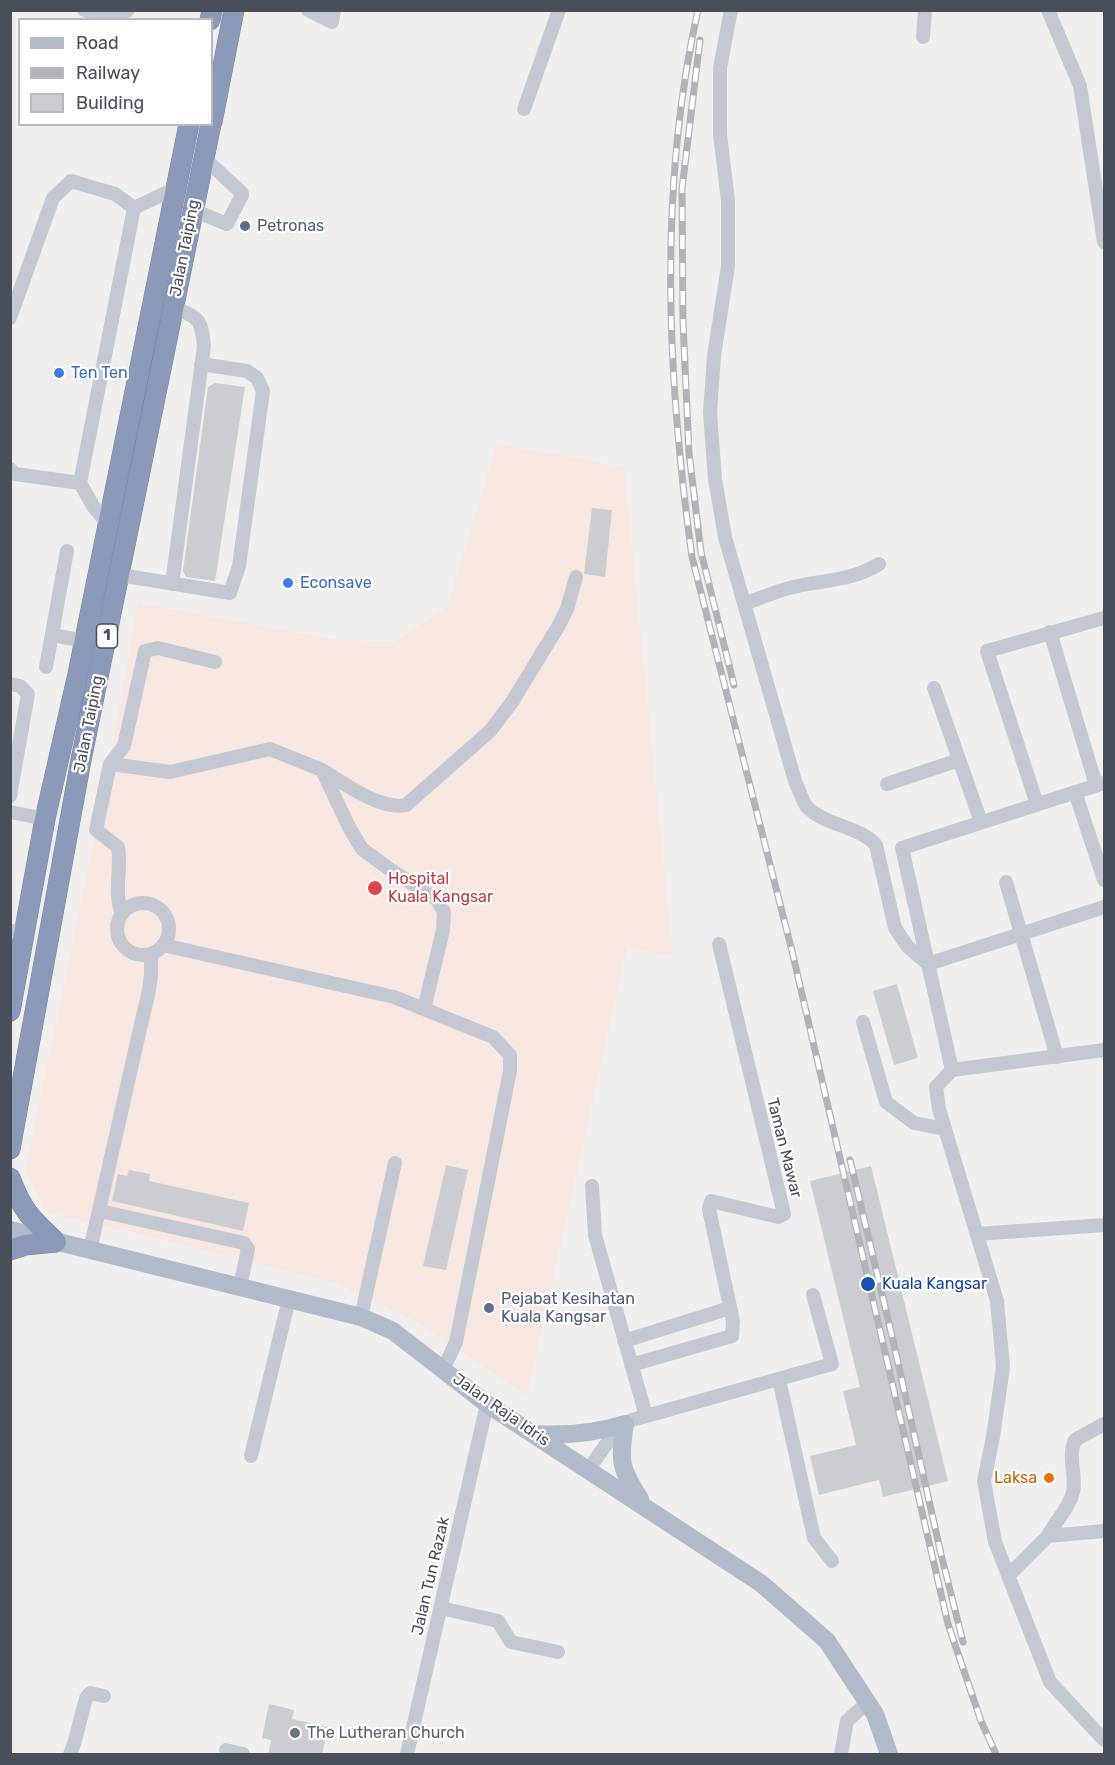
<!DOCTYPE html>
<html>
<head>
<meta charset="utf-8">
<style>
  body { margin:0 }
  #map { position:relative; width:1115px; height:1765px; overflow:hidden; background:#f0efee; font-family:Rubik,sans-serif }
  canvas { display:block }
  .frame { position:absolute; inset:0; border:12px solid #484f5a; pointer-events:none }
  .legend { position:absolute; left:18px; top:18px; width:195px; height:108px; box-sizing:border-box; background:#fff; border:2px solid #b6b9bd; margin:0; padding:8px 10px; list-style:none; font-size:18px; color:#484f5a }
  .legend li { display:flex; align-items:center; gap:12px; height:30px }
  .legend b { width:30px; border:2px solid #b6b9bd }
</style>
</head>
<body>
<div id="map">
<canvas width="1115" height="1765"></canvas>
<div class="frame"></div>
<ul class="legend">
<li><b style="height:8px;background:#b0baca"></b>Road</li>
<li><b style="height:8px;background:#b1b3b8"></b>Railway</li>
<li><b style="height:16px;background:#cccdd2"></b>Building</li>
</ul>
</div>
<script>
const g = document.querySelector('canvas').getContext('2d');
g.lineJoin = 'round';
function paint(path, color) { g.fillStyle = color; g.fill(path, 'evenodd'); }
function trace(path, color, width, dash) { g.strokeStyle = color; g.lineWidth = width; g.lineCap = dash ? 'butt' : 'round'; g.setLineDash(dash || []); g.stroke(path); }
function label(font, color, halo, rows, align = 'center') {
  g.font = font + ' Rubik,sans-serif'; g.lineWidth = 4.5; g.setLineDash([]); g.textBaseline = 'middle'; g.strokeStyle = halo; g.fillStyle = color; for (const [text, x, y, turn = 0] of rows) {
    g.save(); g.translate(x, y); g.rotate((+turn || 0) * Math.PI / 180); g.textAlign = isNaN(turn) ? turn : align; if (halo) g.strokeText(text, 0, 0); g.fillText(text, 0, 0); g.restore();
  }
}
const medical = new Path2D(`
  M497,444l127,23 49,489 -46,-9 -100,448 -112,-74 -79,-38 -289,-71 -22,-40 75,-360 38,-209 191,36 65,3 53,-35z`);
const building = new Path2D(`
  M215,383l30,4 -30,194 -29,-4 -3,-6 25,-184z
  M592,508l20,2 -7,67 -21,-3z
  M897,984l21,74 -24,7 -21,-74z
  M446,1165l22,5 -22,100 -23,-4z
  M871,1166l77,315 -65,16 -4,-17 -60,15 -9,-39 46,-11 -13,-54 17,-4 -50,-206z
  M129,1170l21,4 -1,7 100,22 -6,28 -131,-30 6,-27 9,2z
  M269,1704l25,6 -2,9 36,8 -6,28h-54l3,-15 -9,-2z`);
const minor = new Path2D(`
  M84,10c14,3 32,10 44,0
  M308,10l24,12 2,-12
  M731,10l-11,58v66l8,67v65l-14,90 -4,57 5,66 10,58 70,244c4,8 7,20 12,26 19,19 52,19 69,38l19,83 13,19 20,17 176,-57
  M1048,10l32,76 24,156
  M923,37l2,-27
  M524,109l35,-99
  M193,210l34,14 15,-29v-2l-38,-35
  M10,318l43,-120 18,-17 44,13 19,14
  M10,469l5,5 65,9
  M108,524l-15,-18 -13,-23 54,-275 42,-20
  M120,575l110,18 9,-27 24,-175 -6,-13 -10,-7 -46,-7
  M172,584l32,-238c-3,-29 -5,-27 -30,-39
  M744,604c16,-6 33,-13 49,-17 30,-7 59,-6 86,-23
  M1050,632l46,153
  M52,635l33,6
  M46,667l21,-116
  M10,684l10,2 8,8 -18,102
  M934,688l47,134
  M110,764l60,8 100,-23 52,21 27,57 13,22 26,19 49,32 7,12 -1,18 -19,79
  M322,770c22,13 59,41 84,35l84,-74 22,-29 47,-77 8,-16 9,-32
  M887,784l72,-24
  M1075,792l29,88
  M1037,804l-50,-153 117,-33
  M10,812l35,7
  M1006,882l51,175
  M117 929a26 26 0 1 1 52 0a26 26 0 1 1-52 0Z
  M122,914c-9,-22 0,-45 -4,-67l-22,-17 14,-66 14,-18 21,-95 13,-3 57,14
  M10,931l13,1
  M163,945l231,52 99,40 17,18v16l-54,271 -13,28
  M863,1022l23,80 28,21 31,6
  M1104,1050l-152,20 -16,17 3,22 58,192 6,66 -10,70 -9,44 11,61 55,140 54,58
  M952,1070l-50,-222 202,-65
  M592,1186l3,49 51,181
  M100,1211l144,32 4,6 -8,38
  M977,1234l127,-9
  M90,1250l52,-230c5,-21 12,-44 8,-66
  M361,1317l34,-154
  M624,1341l106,-33
  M631,1365l101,-29 1,-15 -24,-112 2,-8 67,16 6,-3 -65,-270
  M779,1379l35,159 18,23
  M251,1456l38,-157
  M589,1469l27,-39 16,-10 200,-56 -19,-69
  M1048,1536c7,-15 21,-27 25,-44 4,-17 -6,-35 2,-52l29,-16
  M1008,1576l40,-40 56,-5
  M441,1608l57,13 13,21 47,10
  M226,1750l17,4
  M70,1754l4,-10 12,-46 4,-5 14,3
  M407,1754l80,-350
  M841,1754l6,-33 21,-19`);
const major = new Path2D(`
  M10,1230l351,87 32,14 94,73 275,180 65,57 48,73 14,40
  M536,1434c31,2 59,-1 89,-10 -6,37 -5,44 15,75`);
const highway = new Path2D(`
  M210,20l2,-10
  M212,122l22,-112
  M10,1011l35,-192 33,-145 111,-550
  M10,1149l71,-389 130,-636
  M10,1178c12,32 21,41 46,64
  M10,1250l15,-5 31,-3`);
const rail = new Path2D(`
  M698,10c-40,179 -31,366 -6,547l100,394 156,673 33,97 15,33
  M700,40l-18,149 1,133 6,131 12,99 33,133
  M850,1160l42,176 49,218 22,88`);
const markers = [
  [245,226,6,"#5c6f8a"],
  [59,373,6,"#3f7fe0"],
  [288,583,6,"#3f7fe0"],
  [375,888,8,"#e0444e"],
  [868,1284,8,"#1a4fb4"],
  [489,1308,6,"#5c6f8a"],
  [1049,1478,6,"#e8710a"],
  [295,1733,6,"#6b7280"]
];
const shields = [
  [107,636,21]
];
const shieldNames = [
  ["1",107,636]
];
const serviceNames = [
  ["Petronas",257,226],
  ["Pejabat Kesihatan",501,1299],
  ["Kuala Kangsar",501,1317]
];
const streetNames = [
  ["Jalan Taiping",185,248,-79],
  ["Jalan Taiping",89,724,-79],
  ["Taman Mawar",784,1148,76],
  ["Jalan Raja Idris",501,1410,35],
  ["Jalan Tun Razak",431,1576,-77]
];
const shopNames = [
  ["Ten Ten",71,373],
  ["Econsave",300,583]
];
const healthNames = [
  ["Hospital",388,879],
  ["Kuala Kangsar",388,897]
];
const transitNames = [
  ["Kuala Kangsar",882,1284]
];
const foodNames = [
  ["Laksa",1037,1478]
];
const worshipNames = [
  ["The Lutheran Church",307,1733]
];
paint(medical, '#f8e6e1');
paint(building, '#cccdd2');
trace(highway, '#7685a4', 21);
trace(minor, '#c3c8d2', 14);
trace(major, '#b0baca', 18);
trace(highway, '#8b9ab8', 20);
trace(rail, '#b1b3b8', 7);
trace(rail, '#fff', 4.5, [14]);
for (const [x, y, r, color] of markers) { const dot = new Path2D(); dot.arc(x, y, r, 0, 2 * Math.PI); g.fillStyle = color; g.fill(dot); trace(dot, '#fff', 2); }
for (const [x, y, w] of shields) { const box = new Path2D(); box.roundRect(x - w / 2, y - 12, w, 24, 4.5); g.fillStyle = '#fff'; g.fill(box); trace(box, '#484f5a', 1.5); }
label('bold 15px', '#484f5a', null, shieldNames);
label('16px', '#4e5e75', '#fff', serviceNames, 'left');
label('16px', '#484f5a', '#fff', streetNames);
label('16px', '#366cbe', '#fff', shopNames, 'left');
label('16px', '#be3a42', '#fff', healthNames, 'left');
label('16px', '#164399', '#fff', transitNames, 'left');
label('16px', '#c56008', '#fff', foodNames, 'right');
label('16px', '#5b616d', '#fff', worshipNames, 'left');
</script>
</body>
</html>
